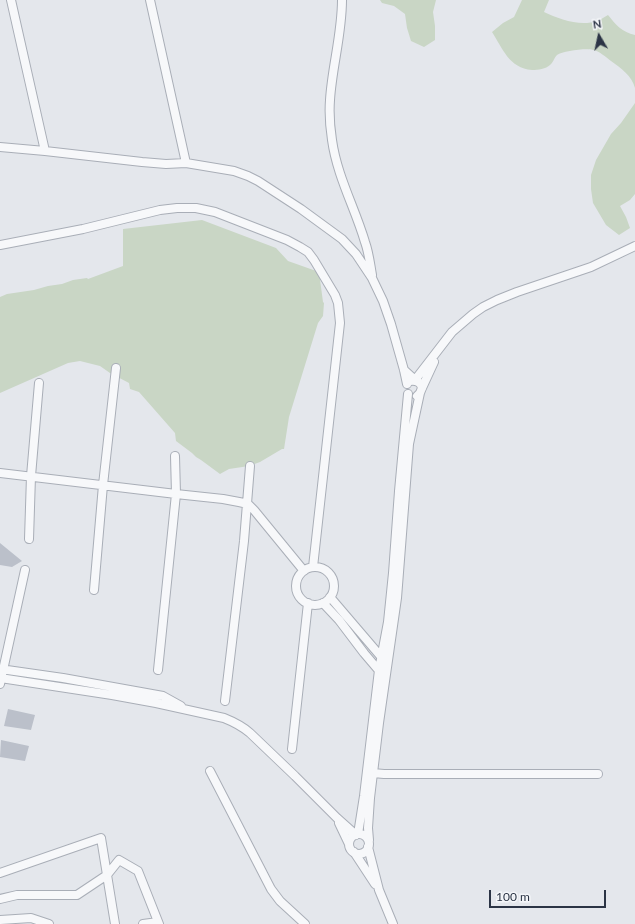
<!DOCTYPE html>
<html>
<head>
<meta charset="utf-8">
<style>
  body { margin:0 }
  #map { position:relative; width:635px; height:924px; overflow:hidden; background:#e4e7ec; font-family:Lato,sans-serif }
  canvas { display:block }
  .north { position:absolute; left:579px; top:16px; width:40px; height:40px; -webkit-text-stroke:3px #f4f6f9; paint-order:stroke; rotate:351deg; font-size:11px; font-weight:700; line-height:16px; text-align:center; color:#2b3445 }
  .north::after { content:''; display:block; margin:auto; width:14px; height:18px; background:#2b3445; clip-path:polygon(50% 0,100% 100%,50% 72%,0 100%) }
  .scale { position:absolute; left:489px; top:890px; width:117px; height:18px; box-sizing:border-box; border:2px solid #2b3445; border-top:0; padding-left:5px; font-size:12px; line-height:14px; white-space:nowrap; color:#2b3445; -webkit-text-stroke:3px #f4f6f9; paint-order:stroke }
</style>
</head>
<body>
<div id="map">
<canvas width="635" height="924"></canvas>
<div class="north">N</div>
<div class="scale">100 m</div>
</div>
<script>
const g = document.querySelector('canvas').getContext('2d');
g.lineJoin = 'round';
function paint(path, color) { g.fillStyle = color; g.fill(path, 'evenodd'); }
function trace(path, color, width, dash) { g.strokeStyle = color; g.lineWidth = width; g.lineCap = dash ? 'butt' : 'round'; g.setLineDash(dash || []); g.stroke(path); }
const green = new Path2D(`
  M380,0h56l-3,12 2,14v14l-11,7 -13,-6 -4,-13 -2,-14 -11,-8 -12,-3z
  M522,0h27l-5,12c15,7 36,15 53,9 3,-1 7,-4 11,-6 8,10 14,17 27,20v53c-3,-12 -14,-20 -24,-27 -5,-4 -12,-10 -18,-11 -7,-2 -30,1 -36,5 -3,3 -4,8 -7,10 -4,4 -12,5 -18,5 -23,-2 -29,-21 -40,-38l11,-9 11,-6z
  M635,103v91l-5,6 -10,6 6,11 4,11 -11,7 -13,-10 -13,-22 -2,-14v-14l5,-15 15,-26 10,-11z
  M202,220l74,28 12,13 31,11 4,30 1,1 -1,13 -5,7 -29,94 -5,32h-2l-22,13 -11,4 -20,3 -9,5 -19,-14 -5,-3 -4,-4 -16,-12 -1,-8 -36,-41 -9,-3 -1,-6 -19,-10 -10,-7 -20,-5 -12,2 -68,30v-96l7,-3 27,-4 14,-4 14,-2 11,-4 14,-2 1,1 35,-13v-37z`);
const building = new Path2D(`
  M0,543l22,18 -10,6 -12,-2z
  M8,709l27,6 -4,15 -27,-4z
  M1,740l28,6 -4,15 -25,-4z`);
const minor = new Path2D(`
  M11,0l34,151
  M150,0l36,163
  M342,0c0,34 -10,67 -12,100 -1,13 0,27 2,40 5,36 23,68 33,102 4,11 5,22 7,33
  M0,147l45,4 97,11 24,2 20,-1 48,8 14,5 10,5 43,28 41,30 14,15 16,24 11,23 8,23 13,46 3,14
  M0,245l83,-16 77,-19 17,-2h19l19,4 72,28 13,7 8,5 6,8 21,35 3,8 2,20 -27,244
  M404,370l11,10 37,-48 21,-18 10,-7 14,-7 20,-8 74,-25 44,-21
  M410,381c6,-1 11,1 12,7
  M417,396l3,-3 2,-5 12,-26
  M0,473l176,21 47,5 16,3 9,2 6,6 50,61
  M29,539l2,-63 8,-93
  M296 586a19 19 0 1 1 38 0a19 19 0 1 1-38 0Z
  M94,590l9,-105 13,-117
  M330,597l53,62
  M323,603l16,17 25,33 17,20
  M0,669l63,9 100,18 18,10
  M158,670l18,-176 -1,-38
  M0,678l112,17 44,8 68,15c10,4 18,8 26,15l45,43 42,42 19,17
  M0,684l25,-114
  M225,701l19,-160 6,-75
  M292,749l16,-146
  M210,771l61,118 9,12 25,23
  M373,773l11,1h214
  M339,823l10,21
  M358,834l6,-38 15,-126 9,-48 5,-49 6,-82 9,-97
  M349 844a10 10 0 1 1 20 0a10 10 0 1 1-20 0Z
  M369,840l-1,-12 2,-30 9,-75 18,-125 12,-154 11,-51
  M368,847l11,43 14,34
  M354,852l21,32
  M0,873l101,-35 14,86
  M0,899l17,-4h60l30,-20 12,-15 19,11 21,53
  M0,920l31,-2 18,6
  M143,924l15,-2`);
paint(green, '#c9d6c5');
paint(building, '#bbc0ca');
trace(minor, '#a9aeb7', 10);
trace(minor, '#f7f8fa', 8);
</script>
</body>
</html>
